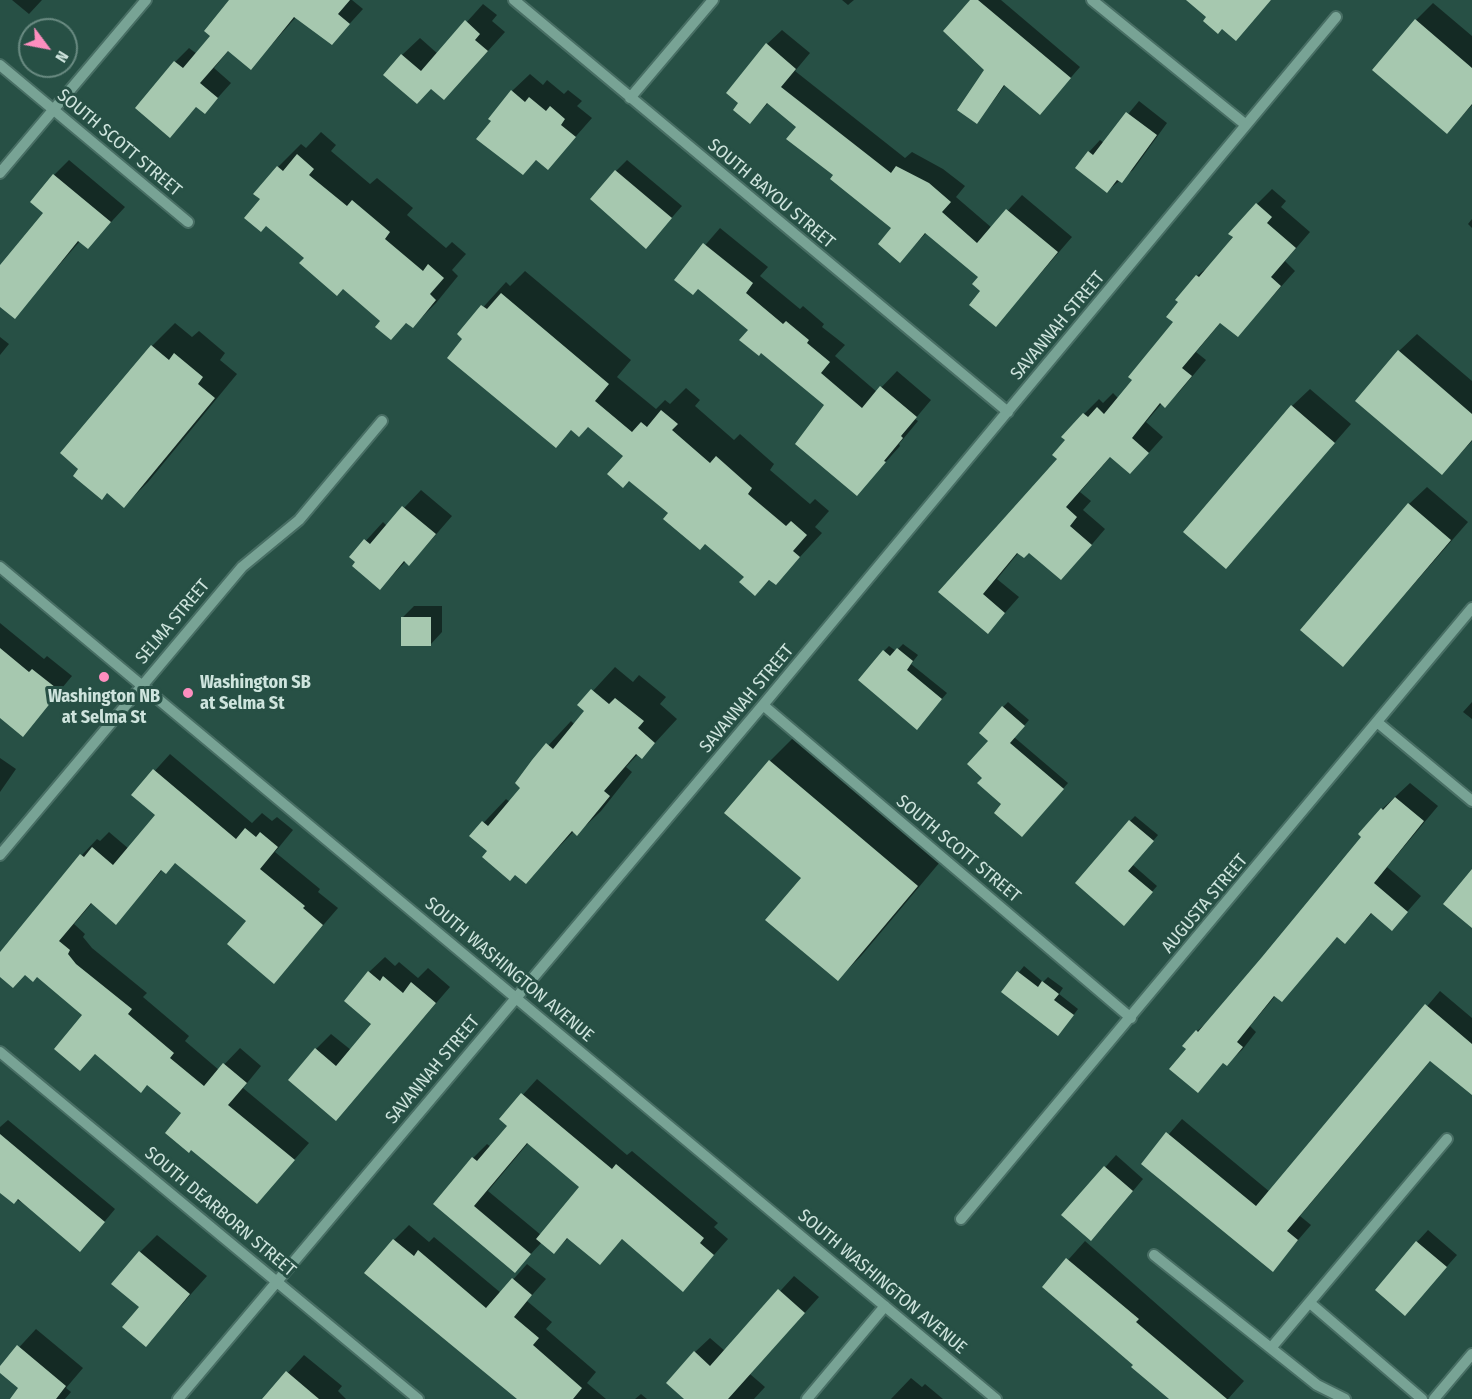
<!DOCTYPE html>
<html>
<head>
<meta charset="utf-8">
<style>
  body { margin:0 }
  #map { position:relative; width:1472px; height:1399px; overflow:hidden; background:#275045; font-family:"Fira Sans Condensed",sans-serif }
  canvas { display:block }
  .north { position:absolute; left:18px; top:18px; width:60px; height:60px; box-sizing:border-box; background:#275045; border:2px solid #6a8b82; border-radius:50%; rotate:122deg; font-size:16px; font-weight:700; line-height:24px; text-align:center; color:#cee4dd }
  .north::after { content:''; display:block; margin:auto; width:21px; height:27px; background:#fd8ebe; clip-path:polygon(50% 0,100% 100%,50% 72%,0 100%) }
</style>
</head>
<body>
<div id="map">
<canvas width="1472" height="1399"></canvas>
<div class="north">N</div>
</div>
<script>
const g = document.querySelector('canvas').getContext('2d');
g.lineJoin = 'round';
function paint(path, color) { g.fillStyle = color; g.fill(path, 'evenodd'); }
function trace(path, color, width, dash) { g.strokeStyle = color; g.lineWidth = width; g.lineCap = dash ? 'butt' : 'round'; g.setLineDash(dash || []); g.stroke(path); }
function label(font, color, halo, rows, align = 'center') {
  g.font = font + ' "Fira Sans Condensed",sans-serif'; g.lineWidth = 6; g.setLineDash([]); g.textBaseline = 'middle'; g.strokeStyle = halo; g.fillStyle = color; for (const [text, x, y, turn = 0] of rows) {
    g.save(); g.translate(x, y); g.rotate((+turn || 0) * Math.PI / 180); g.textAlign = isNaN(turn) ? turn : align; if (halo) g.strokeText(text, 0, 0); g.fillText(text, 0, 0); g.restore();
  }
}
const shadow = new Path2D(`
  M12,0h30l-13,14z
  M231,0h121l11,9 -31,34 -36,-26 -45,51 -22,-18 -15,18 17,15 -26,29 -8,-6 -27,30 5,-74 14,-14 8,6 15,-18z
  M842,0h12l-6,5z
  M972,0h29l79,67 -40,46 -34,-29 -29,38 9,-52z
  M1188,0h83l-35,39z
  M1433,3l39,33v69l-25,27 -31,-112z
  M483,4l14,11 -5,6 13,11 -44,49 -30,6 -29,-32 18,-17 18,16z
  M782,30l28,23 -15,18 110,87 7,-6 31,17 22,17 -9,11 36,31 30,-33 50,42 -76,88 -16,-48 -53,-45 -27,29 -6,-33 -59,-53 -37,-48 -30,-24 -18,19 17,-78z
  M530,74l13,11 4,-5 17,14 4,-4 14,11 -5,5 15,12 -44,50 -11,-9 -14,14 -11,-82z
  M1139,101l28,22 -34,47 -26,21 -18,-39 11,-12 4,3z
  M321,132l15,13 -5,6 39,33 7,-6 36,30 -6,7 39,33 6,-6 14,12 -14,16 6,6 -22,27 -23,23 -6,-4 -16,16 -9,-17 -76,-64 -44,-58 16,-32 23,-23 5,4z
  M69,160l56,47 -37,40 -8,-6 -66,76 -14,-12v-37l46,-56 8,-37z
  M627,160l55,46 -36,41 -30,-76z
  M1272,189l14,12 -5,6 29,25 -25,29 10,10 -57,64 -17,-13 -25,30 10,8 -26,31 -15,15 -3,-3 -16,19 17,15 -18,20 -15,15 -19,-16 -31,36 11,9 -8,9 22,19 -29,34 -15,15 -32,-27 -10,1 -22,27 22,18 -31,35 -48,-40 119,-133 8,-19 17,-26 15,-15 4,4 10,-10 6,6 56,-77 22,-46 17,-14 43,-58z
  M1472,219v9l-4,-4z
  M720,228l48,39 -8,9 40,33 3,-3 21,18 -2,3 23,18 -10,11 42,36 20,-21 34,29 -16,19 3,2 -19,23 1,2 -43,48 -31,-89 -76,-76 -52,-41 -22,-9z
  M525,271l106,89 -14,17 39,32 9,-9 5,4 16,-16 14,12 -5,6 39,34 6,-6 34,30 -4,6 40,34 5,-5 14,12 -14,16 7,6 -46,50 -5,-4 -16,15 -9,-17 -76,-64 -45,-57 -36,-31 -17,4 -16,17 -97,-112 47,-52 4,4z
  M175,323l17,14 7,-6 26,22 -5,7 17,14 -89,108 -24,24 28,-160z
  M1417,334l55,47v60l-30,32 -43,-122z
  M0,337l9,7 -9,11z
  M1310,389l41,35 -125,143 66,-161z
  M1427,487l41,35 -125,143 66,-161z
  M421,490l31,26 -26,30 -17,18 -3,-3 -26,27 -29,-31 32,-35 4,4z
  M414,606h28v26l-11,12 -29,-26z
  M0,623l44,36 3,-3 25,20 -49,59 -23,-19z
  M903,644l15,11 -7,9 36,29 -25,29 -38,-71 5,-5 7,5z
  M615,667l18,15 6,-7 27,22 -6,7 17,15 -35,38 -4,-3 -12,13 6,5 -31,39 -24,23 -3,-3 -48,51 -55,-46 35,-37 4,3 12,-14 12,-27 37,-40 4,4 11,-14 -6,-6z
  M1008,702l21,18 -15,17 54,46 -41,47 -23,-26 -14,-64 13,-33z
  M1472,702v17l-9,-7z
  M793,738l147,124 -79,94 -23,23 -68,-218z
  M170,754l82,69 10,-10 10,8 5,-4 16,13 -18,22 45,37 -2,3 20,16 -64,74 -26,-61 -72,-59 -14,8 -46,53 -24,-20 -18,21 11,10 -2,3 9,11 55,45 -4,4 46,39 -4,5 34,29 21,-22 21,18 -18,22 66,55 -52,59 -74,-89 -35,-29 -52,-31 -16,16 4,-54 -47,-40h-37v-21l82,-99 15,-16 3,2 9,-9 20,17 28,-34 -24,-20z
  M0,758l16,11 -16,23z
  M1410,783l28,23 -51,61 34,29 -29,33 -20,-16 -27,29 -7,-6 -57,64 -5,-5 -26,31 6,6 -14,18 -15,14 -3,-2 -26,29 -10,-42 9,-18 16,-13 150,-181 19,-28z
  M1135,816l23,19 -25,30 24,21 -33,38 6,-103z
  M385,957l10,9 4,-4 19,16 10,-10 22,19 -114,132 -20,-70 15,-15 20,16 22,-26 -4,-52z
  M1024,966l19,16 5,-5 15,11 -4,6 19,15 -15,20 -60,-37z
  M1440,991l32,27v75l-41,-33 -131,156 11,9 -38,44 -130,-105 39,-45 88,73z
  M537,1079l90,76 5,-4 86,72 -4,4 14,12 -45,51 -60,-52 -23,25 -31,-26 -15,15 -12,-10 -27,29 -80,-67 38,-46 14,-14 4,3 18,-21 -8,-7zM529,1142l53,45 -41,48 -53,-44z
  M8,1120l107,89 -24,29 -91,-47v-64z
  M1116,1155l27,24 -40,48 -40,-12z
  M409,1225l20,17 5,-5 67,56 26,-29 19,15 -19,22 25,21 -6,7 50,43 -9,11 19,16h-88l-124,-159z
  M1428,1230l29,25 -52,59 12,-72z
  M157,1235l50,41 -61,69 -6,-93z
  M1085,1241l159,140 -16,18h-57l-35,-35 -92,-77z
  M794,1276l25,21 -69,77 15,13 -11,12h-68l9,-47 15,-14 15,13z
  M36,1329l47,39 -17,20 5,4 -6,7h-54l10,-11 -21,-17v-3z
  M304,1355l38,31 -4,5 8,8h-82z
  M911,1378l11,9 3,-3 18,15h-52z
  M641,1394l6,5h-12z`);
const building = new Path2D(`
  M229,0h121l-12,14 12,10 -18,21 -38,-28 -43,53 -23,-19 -28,32 18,15 -13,16 -9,-7 -26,31 -35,-30 39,-47 9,7 27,-32 -6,-5z
  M970,0h8l93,78 -31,37 -36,-30 -27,39 -20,-14 27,-40 -41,-39z
  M1186,0h85l-35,41 -14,-12 -4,5 -15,-13 3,-4z
  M1415,19l57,49v36l-25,30 -75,-64z
  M465,20l15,14 -5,6 13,11 -44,49 -13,-11 -14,15 -34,-29 18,-21 20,17z
  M766,43l30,26 -15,18 110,86 5,-7 33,17 22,19 -9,10 35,31 29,-34 52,43 -62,75 -27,-22 11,-14 -8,-7 6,-7 -53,-44 -25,30 -22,-19 13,-16 -61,-49 3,-4 -47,-36 10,-12 -29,-24 -17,21 -17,-14 5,-7 -12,-10z
  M511,90l14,12 4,-5 17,14 4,-5 15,13 -4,6 15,12 -28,33 -12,-10 -13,15 -47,-36 15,-18 -3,-2z
  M1126,112l31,23 -35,48 -5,-3 -10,13 -32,-25 13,-17 5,4z
  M297,154l17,15 -5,6 38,31 5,-6 38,32 -5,7 38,32 5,-7 16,14 -14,16 6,6 -23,28 -7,-5 -15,17 -16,-13 5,-6 -37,-32 -6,7 -38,-33 5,-5 -38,-32 -5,6 -17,-14 16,-19 -7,-5 24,-28 6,5z
  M615,170l57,48 -26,31 -56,-50z
  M53,174l58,48 -23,27 -10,-8 -63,78 -15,-12v-42l43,-52 -13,-11z
  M1256,203l16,14 -5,6 29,25 -25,29 10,9 -43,51 -18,-14 -38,45 10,8 -27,32 -5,-5 -28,35 17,15 -19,21 -20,-17 -44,50 11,10 -7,9 22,19 -31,35 -32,-27 -5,5 -7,-5 -34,41 22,19 -17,21 -50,-42 119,-133 -5,-4 13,-15 -4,-3 22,-24 5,4 9,-10 7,7 28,-34 -4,-3 45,-55 -7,-5 12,-15 -3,-2 21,-25 3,2 34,-40 -5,-3z
  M703,243l50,40 -7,10 37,31 3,-3 23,19 -2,3 23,19 -9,11 41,35 18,-22 37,31 -16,19 2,2 -19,23 2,1 -29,34 -62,-52 29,-39 -63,-52 -2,3 -20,-16 9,-10 -50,-41 -5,6 -19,-15z
  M501,293l108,91 -14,17 37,31 9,-10 6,5 14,-17 17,14 -6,6 38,33 6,-7 36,32 -4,6 38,32 5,-5 16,14 -14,16 7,6 -24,28 -7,-5 -14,16 -16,-14 5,-5 -39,-33 -5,6 -37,-31 5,-6 -39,-32 -6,7 -16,-14 16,-18 -35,-29 -9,10 -8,-7 -15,18 -109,-90 15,-19 -5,-5 24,-29 6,4z
  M151,345l18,15 5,-7 29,24 -5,7 17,14 -91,110 -17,-15 -5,7 -29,-24 5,-7 -18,-16z
  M1398,350l74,64v26l-30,35 -87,-74z
  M1291,405l44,38 -109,126 -43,-37z
  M1408,503l43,37 -108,127 -43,-37z
  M402,506l34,28 -27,32 -5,-5 -24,29 -28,-24 3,-4 -6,-5 15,-18 6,5z
  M401,617h30v29h-30z
  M0,648l29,24 3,-3 28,22 -37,46 -23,-19z
  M897,648l16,13 -6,9 35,29 -25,31 -59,-50 25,-30 7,6z
  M591,689l18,15 6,-6 29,23 -6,7 17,15 -13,16 -6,-5 -32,37 6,5 -33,40 -5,-5 -46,53 -11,-9 -5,6 -28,-24 5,-6 -18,-15 13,-15 6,5 32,-38 -5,-5 17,-23 14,-17 7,6 31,-38 -7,-6z
  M1002,706l23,20 -15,17 54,46 -42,48 -28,-24 7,-9 -24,-21 5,-5 -15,-14 21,-23 -9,-8z
  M769,760l149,126 -80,95 -73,-61 36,-42 -77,-65z
  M153,769l83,70 9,-11 11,9 4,-5 18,15 -18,22 45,37 -2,2 20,17 -49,59 -47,-40 19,-23 -71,-58 -9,11 -5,-4 -45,55 -25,-22 -32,38 11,9 -2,4 8,10 56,45 -4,5 46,39 -4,5 34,28 19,-23 24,20 -19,22 67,55 -38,44 -66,-54 -2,3 -24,-20 16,-20 -34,-28 -6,8 -46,-39 -15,17 -26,-22 28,-34 -45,-38 -4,5 -8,-7 -12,13 -13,-11v-25l80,-98 4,3 8,-10 21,18 42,-50 -24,-20z
  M1395,797l29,24 -50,62 34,29 -16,19 -21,-18 -26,31 -8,-7 -55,65 -8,-6 -37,46 6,5 -16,19 -4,-3 -25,30 -29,-24 17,-20 -4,-3 14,-16 2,2 64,-75 99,-120 -3,-3 23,-26 2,2z
  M1129,820l25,21 -26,30 25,21 -29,34 -49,-43z
  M1472,869v59l-29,-24z
  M368,971l12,10 3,-5 20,17 8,-11 25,21 -100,118 -48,-41 27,-32 21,18 35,-42 -27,-23z
  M1017,971l21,16 4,-6 17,13 -5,6 20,15 -16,21 -57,-44z
  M1425,1004l47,40v51l-42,-34 -143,170 11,9 -25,32 -132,-108 25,-32 90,74z
  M521,1093l91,76 4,-5 88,74 -4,5 14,12 -31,37 -61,-53 -22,26 -33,-27 -13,16 -18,-15 43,-52 -52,-44 -53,63 57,48 -16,19 -82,-69 39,-47 5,4 30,-35 -8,-7z
  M0,1134l105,88 -25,30 -62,-53 -4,5 -14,-11z
  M1104,1166l29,25 -42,50 -30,-26z
  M393,1239l21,17 4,-6 68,58 26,-30 20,17 -18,22 25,21 -6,7 49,43 -9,11h-56l-153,-126z
  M1416,1241l31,26 -42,49 -30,-26z
  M139,1251l51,43 -44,53 -24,-20 17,-20 -28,-23z
  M1066,1258l73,61 -3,3 91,77h-58l-38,-32 2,-2 -91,-78z
  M778,1289l27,24 -77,86h-44l-18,-16 28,-32 16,15z
  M17,1345l49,41 -10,13h-46l8,-11 -18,-15v-7z
  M286,1371l33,28h-57z`);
const minor = new Path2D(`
  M514,0l494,412
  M1092,0l154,125
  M0,65l188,157
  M630,98l83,-98
  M0,173l146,-173
  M0,567l996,832
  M763,705l368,313
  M1377,722l95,79
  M0,855l242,-288 57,-47 83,-99
  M0,1052l418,347
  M961,1219l511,-611
  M1154,1255l163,130 28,14
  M1310,1303l112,96
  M1271,1348l176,-209
  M178,1399l585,-694 573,-688
  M807,1399l78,-93
  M1434,1399l38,-45`);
const markers = [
  [104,677,6,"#fd8ebe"],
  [188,693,6,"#fd8ebe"]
];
const streetNames = [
  ["SOUTH SCOTT STREET",119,143,40],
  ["SOUTH BAYOU STREET",771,194,40],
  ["SAVANNAH STREET",1058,326,-50],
  ["SELMA STREET",173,622,-50],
  ["SAVANNAH STREET",747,699,-50],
  ["SOUTH SCOTT STREET",958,849,40],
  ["AUGUSTA STREET",1205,904,-50],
  ["SOUTH WASHINGTON AVENUE",509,970,40],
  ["SAVANNAH STREET",433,1070,-50],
  ["SOUTH DEARBORN STREET",220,1212,40],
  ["SOUTH WASHINGTON AVENUE",882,1282,40]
];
const poiNames = [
  ["Washington SB",200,683],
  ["at Selma St",200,704],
  ["Washington NB",104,697,"center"],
  ["at Selma St",104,718,"center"]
];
paint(shadow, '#0007');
paint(building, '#a6c8af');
trace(minor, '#486e64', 14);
trace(minor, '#78a395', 10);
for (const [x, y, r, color] of markers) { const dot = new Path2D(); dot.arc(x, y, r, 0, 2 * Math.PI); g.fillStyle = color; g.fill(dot); trace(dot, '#275045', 2); }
label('18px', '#cee4dd', '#275045', streetNames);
label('bold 18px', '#cee4dd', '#275045', poiNames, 'left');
</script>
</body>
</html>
